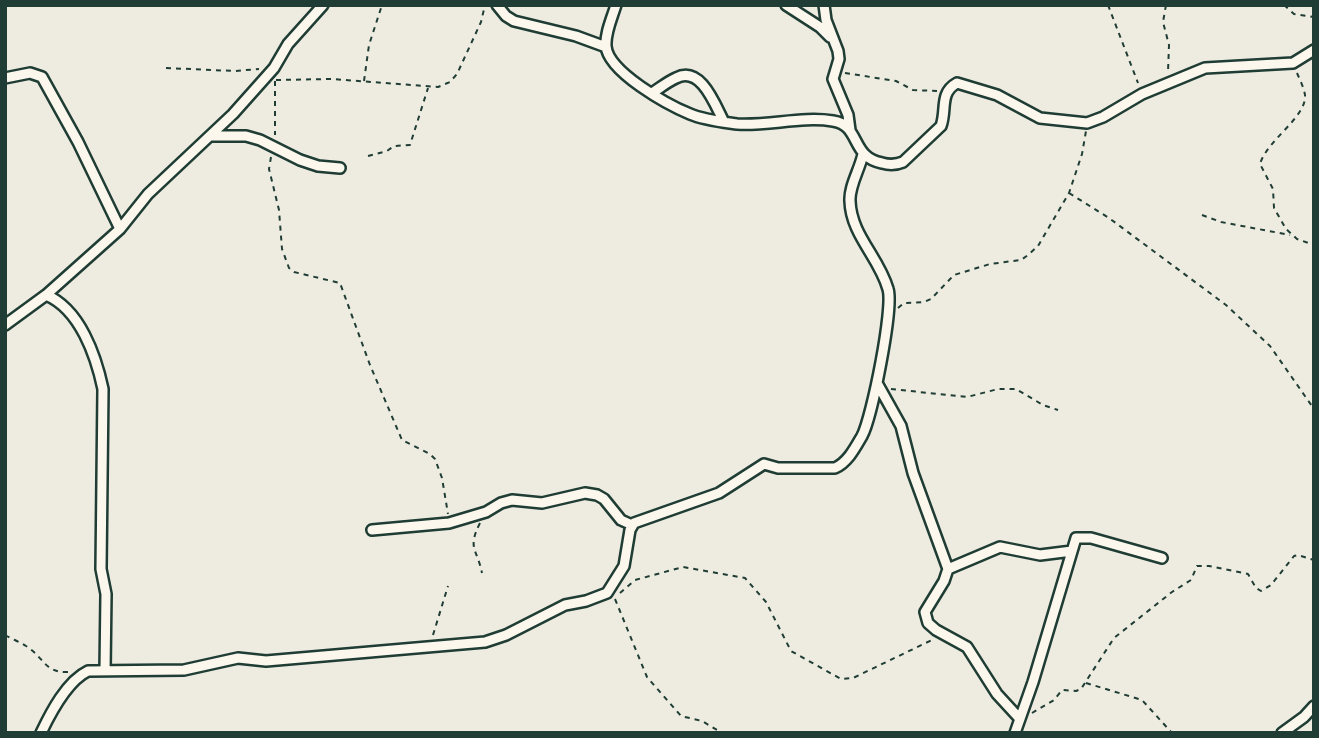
<!DOCTYPE html>
<html>
<head>
<meta charset="utf-8">
<style>
  body { margin:0 }
  #map { position:relative; width:1319px; height:738px; overflow:hidden; background:#eeece1; font-family:Pangolin,sans-serif }
  canvas { display:block }
  .frame { position:absolute; inset:0; border:7px solid #1f3d34; pointer-events:none }
</style>
</head>
<body>
<div id="map">
<canvas width="1319" height="738"></canvas>
<div class="frame"></div>
</div>
<script>
const g = document.querySelector('canvas').getContext('2d');
g.lineJoin = 'round';
function trace(path, color, width, dash) { g.strokeStyle = color; g.lineWidth = width; g.lineCap = dash ? 'butt' : 'round'; g.setLineDash(dash || []); g.stroke(path); }
const path = new Path2D(`
  M1108,5l30,78
  M1166,5l-3,17 6,23 -1,27
  M1284,5l10,9 20,3
  M166,68l69,3 24,-2
  M845,73l51,8 17,9 24,1
  M1297,73c3,7 7,15 8,22 2,22 -38,45 -45,69l13,25 1,19 12,21 11,10 17,6
  M276,80l55,-1 107,8 12,-5 7,-8 24,-52 4,-17
  M275,81v54
  M364,81l5,-36 13,-40
  M368,156l19,-5 7,-5 16,-1 18,-57
  M271,157l-2,12 10,41 3,39 7,19 5,4 46,11 30,82 32,75 28,14 5,5 7,19 6,36
  M1069,193l40,25 117,87 44,41 44,63
  M1202,215l19,7 69,13
  M898,308l6,-5 20,-1 7,-3 23,-24 36,-11 31,-4 7,-5 10,-9 31,-53 13,-39 4,-23
  M891,389l76,8 31,-8h18l27,16 15,5
  M480,523c-13,26 -3,25 2,50
  M620,593l15,-13 48,-13 62,11 21,24 25,49 50,28 12,-1 81,-39
  M615,599l32,78 34,39 21,5 20,12
  M5,635c7,4 15,7 21,11 18,11 18,27 42,26
  M433,635l15,-49
  M1086,683l56,17 30,33
  M1032,713l22,-13 8,-10 14,1 5,-2 33,-51 58,-46 19,-12 6,-14h12l39,8 8,14 5,3 10,-6 23,-29 4,-1 16,5`);
const street = new Path2D(`
  M497,5l9,11 8,5 62,15 30,11
  M616,5c-4,13 -11,28 -10,41 2,26 62,59 84,68 14,6 33,8 47,10 32,2 65,-8 96,-3 28,4 17,36 49,42 7,2 14,2 21,-1l38,-36c6,-16 -2,-33 16,-43l40,12 43,23 47,5 16,-6 39,-23 63,-26 88,-5 21,-13
  M786,5l34,22 10,10
  M824,5l2,15 12,31 1,8 -6,20 15,36 2,15
  M5,78l25,-5 12,4 36,65 42,87
  M652,93c8,-5 15,-11 24,-15 25,-13 39,27 48,44
  M212,136h34l14,4 40,20 18,6 22,2
  M46,295c34,14 50,61 57,94l-2,180 5,25 -1,77
  M5,325l41,-30 74,-66 28,-35 85,-80 41,-46 14,-24 35,-39
  M877,383l24,43 12,47 35,96 -4,12 -19,31 3,11 8,7 31,17 30,47 23,25
  M372,530l77,-7 37,-11 15,-9 11,-3 30,3 43,-10 12,2 7,4 17,21 11,5
  M948,569l52,-22 40,8 32,-4
  M41,733c10,-21 26,-52 47,-62l96,-1 54,-12 28,3 219,-19 21,-7 59,-30 21,-4 21,-8 17,-27 6,-36 4,-7 85,-30 45,-29 14,4h57c13,-6 20,-20 27,-32 10,-19 32,-129 26,-147 -9,-32 -37,-54 -38,-88 -1,-15 10,-32 13,-47
  M1015,733l18,-51 43,-144h15l71,20
  M1282,733l22,-16 10,-11`);
trace(street, '#1f3d34', 14);
trace(path, '#1f3d34', 2, [5, 5]);
trace(street, '#fbf7ec', 9);
</script>
</body>
</html>
